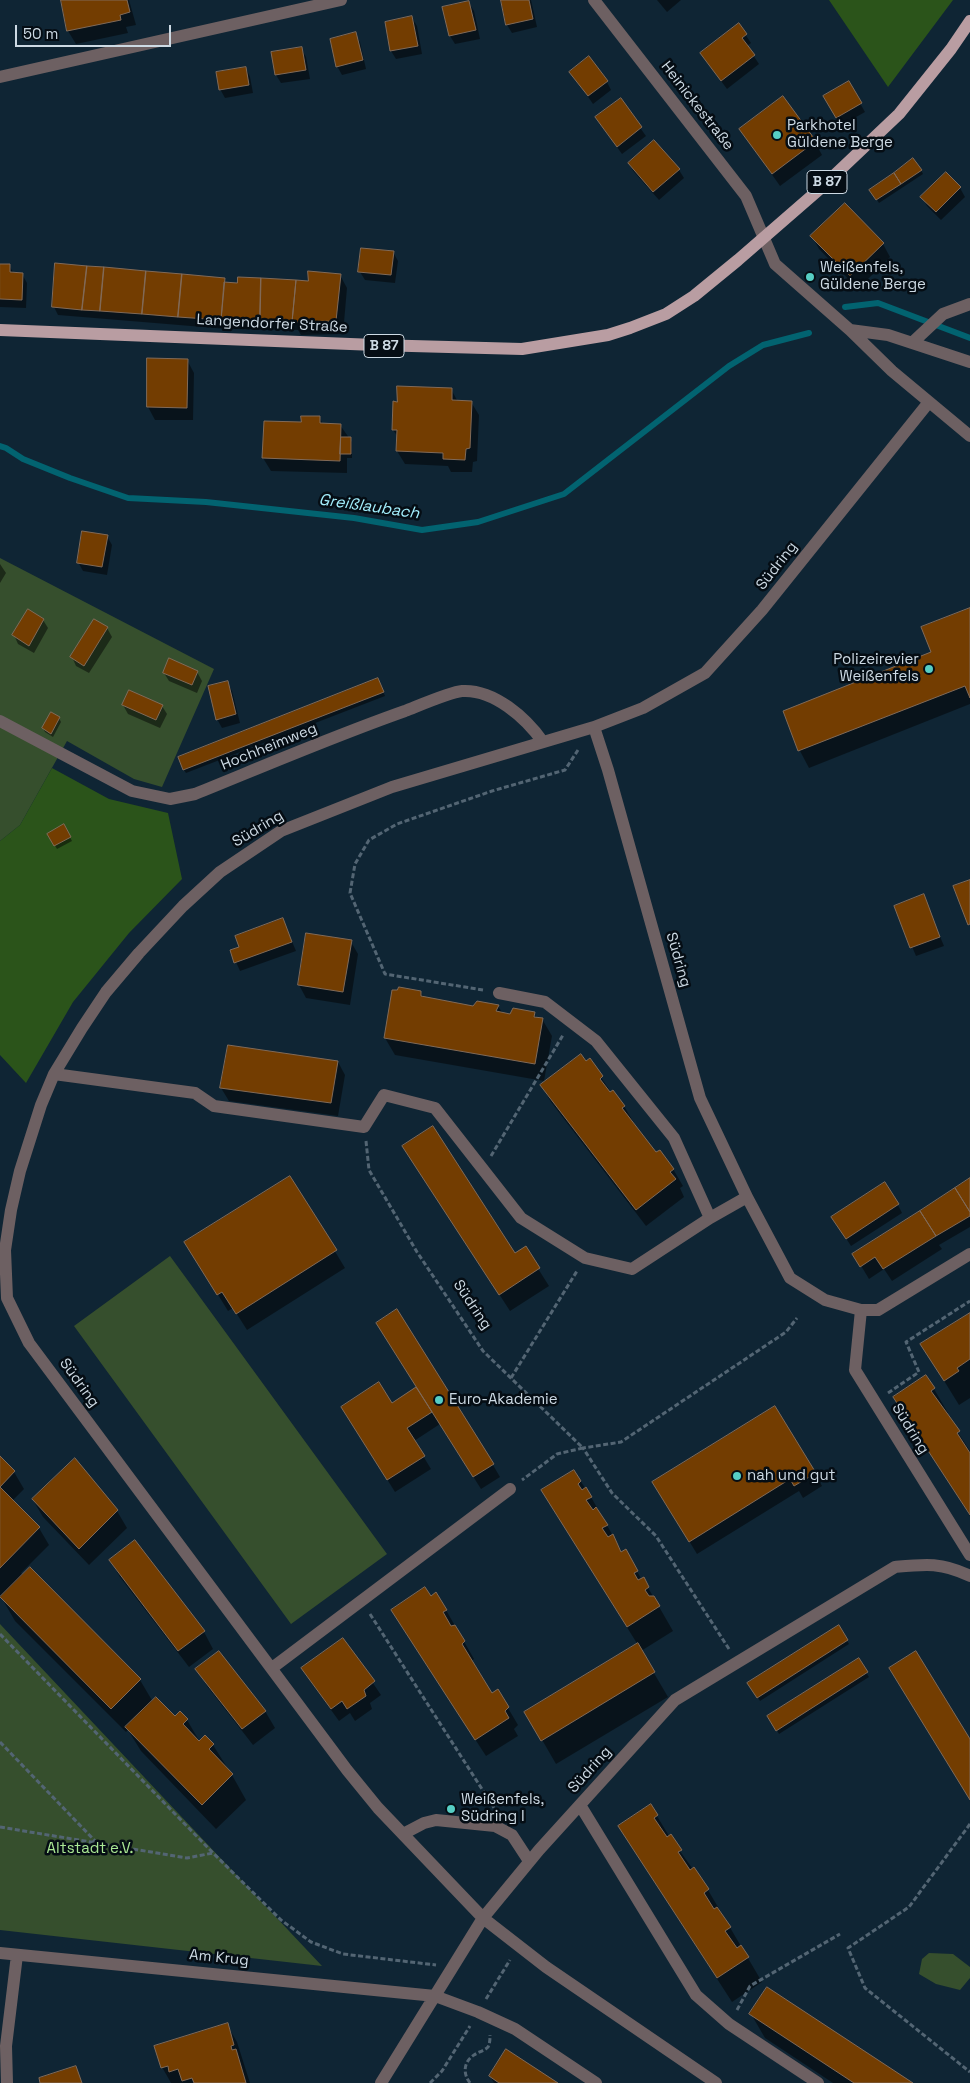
<!DOCTYPE html>
<html>
<head>
<meta charset="utf-8">
<style>
  body { margin:0 }
  #map { position:relative; width:970px; height:2083px; overflow:hidden; background:#0f2534; font-family:"Space Grotesk",sans-serif }
  canvas { display:block }
  .scale { position:absolute; left:15px; top:25px; width:156px; height:22px; box-sizing:border-box; border:2px solid #cddae4; border-top:0; padding-left:6px; font-size:15px; line-height:18px; white-space:nowrap; color:#cddae4; -webkit-text-stroke:4px #050d14; paint-order:stroke }
</style>
</head>
<body>
<div id="map">
<canvas width="970" height="2083"></canvas>
<div class="scale">50 m</div>
</div>
<script>
const g = document.querySelector('canvas').getContext('2d');
g.lineJoin = 'round';
function paint(path, color) { g.fillStyle = color; g.fill(path, 'evenodd'); }
function trace(path, color, width, dash) { g.strokeStyle = color; g.lineWidth = width; g.lineCap = dash ? 'butt' : 'round'; g.setLineDash(dash || []); g.stroke(path); }
function label(font, color, halo, rows, align = 'center') {
  g.font = font + ' "Space Grotesk",sans-serif'; g.lineWidth = 5; g.setLineDash([]); g.textBaseline = 'middle'; g.strokeStyle = halo; g.fillStyle = color; for (const [text, x, y, turn = 0] of rows) {
    g.save(); g.translate(x, y); g.rotate((+turn || 0) * Math.PI / 180); g.textAlign = isNaN(turn) ? turn : align; if (halo) g.strokeText(text, 0, 0); g.fillText(text, 0, 0); g.restore();
  }
}
const green = new Path2D(`
  M0,558l214,111 -52,118 -28,-8 -67,-38 -47,84 -20,16z
  M170,1256l217,298 -96,70 -217,-298z
  M0,1624l322,342 -322,-36z
  M929,1953l24,1 17,13v11l-10,12 -24,-6 -17,-10 3,-15z`);
const forest = new Path2D(`
  M829,0h124l-65,87z
  M52,768l57,31 59,14 14,66 -53,54 -56,69 -47,81 -26,-28v-214l20,-16z`);
const shadow = new Path2D(`
  M62,0h67l7,25 -10,2 2,6 -52,11 -8,-13z
  M502,0h29l6,27 -25,6 -5,-8z
  M657,0h24l-14,12z
  M469,3l5,8 6,28 -25,5 -5,-8 -6,-28z
  M412,18l5,8 5,28 -26,5 -5,-8z
  M739,25l12,18 -4,3 12,18 -32,25 -26,-35z
  M355,34l5,8 6,27 -24,6 -5,-9z
  M301,48l5,9 4,22 -29,4 -5,-8 -4,-22z
  M246,68l4,9 3,16 -28,5 -5,-9z
  M571,72l36,10 4,8 -18,14z
  M848,82l17,30 -23,13 -17,-29z
  M620,100l26,36 -24,18 -26,-36z
  M740,129l75,13 7,13 -42,31z
  M629,164l50,6 5,8 -25,22 -25,-28z
  M921,170l2,4 -44,29 -8,-13z
  M960,188l5,9 -24,23 -14,-14 -5,-9z
  M812,236l71,8 7,13 -32,32 -39,-40z
  M393,252l5,9 -3,22 -30,-3 -5,-8z
  M0,265h9l5,9h8l5,9 -1,25 -26,-1z
  M340,275l7,13 -4,46 -42,1 -3,-5 -71,-1 -169,-14 -4,-8 170,-28 3,5 82,-2z
  M187,360l7,13 -1,47h-38l-7,-13z
  M451,389l7,13h13l8,13 -2,46 -4,1 -1,10h-21l-3,-6 -43,-2 -8,-13 1,-14 -5,-7z
  M319,417l4,7 17,1 12,17v16h-5v15l-76,-2 -8,-13 39,-35z
  M107,536l5,9 -5,30 -24,-4 -5,-9z
  M0,564l6,9 -6,10z
  M970,609v95l-161,64 -9,-17 -16,-40 149,-58z
  M28,611l15,9 5,8 -14,25 -16,-9 -4,-9z
  M107,628l5,9 -23,36 -13,-7 -4,-9z
  M197,672l5,9 -5,12 -28,-12 -5,-8z
  M227,682l5,9 8,32 -18,5 -5,-9z
  M380,684l5,12 -199,77 -2,-3 -5,-13z
  M123,705l39,1 5,8 -7,14 -32,-14z
  M59,718l2,4 -8,15 -8,-5 -2,-4z
  M64,826l8,15 -15,8 -9,-15z
  M923,896l21,50 -28,10 -21,-50z
  M283,920l13,31 -56,20 -9,-20 9,-3z
  M351,942l7,12 -8,51 -44,-7 -7,-13z
  M421,992l3,6 49,9 5,-4 20,3 5,8 31,-1 3,6h5l10,17 -8,45 -149,-26 -10,-17z
  M589,1060l22,32 13,14 10,17 -1,1 23,30 17,15 10,17 -3,2 4,9 -38,29 -95,-124 -10,-17z
  M338,1062l7,13 -7,41 -109,-15 -8,-13z
  M404,1147l111,108 10,-7 24,38 -39,25z
  M290,1177l55,91 -98,62 -14,-22 -5,3 -32,-52z
  M970,1180v47l-31,18 3,4 -50,32 -8,-12 -15,10 -15,-25z
  M898,1205l4,8 -51,33 -13,-20z
  M970,1314v84l-11,7 -37,-60z
  M417,1388l76,77 7,12 -19,12 -41,-65 -26,17 17,28 -36,23 -45,-72 42,-15z
  M934,1389l14,24 -2,1 24,37v65l-75,-119z
  M0,1458l14,14 10,17 -12,12 27,27 10,17 -28,28 119,107 13,22 22,16 12,2 13,22 13,3 19,30 14,25 -30,29 -75,-78 -13,-21 -2,2 -111,-111 -15,-26z
  M75,1460l42,51 10,17 -38,37 -46,-48 -10,-17z
  M574,1471l17,26 31,55 3,-1 17,29 1,-1 30,52 -32,20 27,46 -112,67 -30,-52 112,-67 -81,-130z
  M815,1473l7,13 -19,12 -4,-7 -102,63 -36,-59z
  M110,1560l94,72 9,17 -24,18 -69,-90z
  M430,1598l16,12 28,49 -3,2 21,34 16,13 10,17 -4,4 4,7 -32,20 -84,-129z
  M839,1627l10,17 -89,57 -11,-17z
  M343,1639l38,56 -11,8 2,6 -17,12 -5,-8 -11,8 -29,-40z
  M858,1659l11,18 -90,57 -10,-18z
  M197,1669l68,42 10,17 -22,17 -46,-59z
  M651,1806l18,30 39,54 54,92 -30,20 -113,-175z
  M751,2014l160,69h-78l-68,-45z
  M227,2025l10,17 13,41h-79l-9,-16z
  M490,2076l66,7h-62z`);
const stream = new Path2D(`
  M845,307l33,-4 92,35
  M0,446l6,2 17,11 47,19 58,20 78,4 148,16 68,12 56,-8 86,-28 165,-128 34,-21 46,-12`);
const building = new Path2D(`
  M61,0h66l3,12 -10,3 1,5 -54,11z
  M501,0h28l4,19 -27,6z
  M469,1l7,29 -27,6 -7,-29z
  M412,16l6,30 -28,5 -5,-29z
  M739,23l8,11 -5,4 13,17 -34,26 -21,-28z
  M356,32l7,28 -27,7 -6,-28z
  M302,47l4,23 -31,5 -4,-23z
  M589,56l19,25 -20,15 -19,-24z
  M246,67l3,18 -30,5 -3,-18z
  M849,81l13,22 -26,15 -13,-22z
  M783,96l33,45 -44,33 -33,-45z
  M621,98l21,29 -25,20 -22,-30z
  M654,140l26,29 -27,23 -25,-29z
  M913,158l9,12 -21,14 -7,-11z
  M946,172l15,15 -25,25 -16,-15z
  M894,173l7,11 -25,16 -7,-10z
  M845,203l39,40 -34,33 -40,-40z
  M361,248l33,3 -3,24 -33,-3z
  M55,263l32,3 -5,44 -30,-3z
  M0,264h10v8l13,1 -1,27 -22,-1z
  M87,266l17,1 -4,44 -18,-1z
  M104,267l42,4 -4,43 -42,-3z
  M146,271l36,3 -4,43 -36,-3z
  M308,271l33,3 -5,47 -44,1 4,-42 12,1z
  M182,274l43,4 -4,42 -43,-3z
  M238,277l23,1 -1,43 -39,-1 3,-38 13,1z
  M261,278l35,2 -4,42 -32,-1z
  M147,358l41,1 -1,49 -40,-1z
  M397,386l55,2v12l20,1 -2,47 -4,1 -1,11 -22,-1v-6l-47,-2 1,-21h-5l1,-29 4,1z
  M301,416h19v7l21,1 -1,37 -78,-3 2,-37 37,1z
  M341,437h10v17h-11z
  M82,531l26,4 -6,32 -25,-4z
  M970,608v90l-5,-12 -167,65 -15,-40 148,-59 -10,-25z
  M28,609l16,10 -15,27 -17,-11z
  M94,619l14,8 -24,39 -14,-9z
  M169,658l29,13 -6,14 -29,-12z
  M378,678l6,14 -201,78 -5,-13z
  M228,681l8,33 -20,6 -8,-34z
  M129,690l34,15 -7,15 -34,-15z
  M51,712l9,5 -9,17 -9,-6z
  M64,824l7,13 -17,9 -7,-12z
  M970,880v44l-2,1 -15,-39z
  M924,894l16,43 -30,11 -16,-42z
  M283,918l9,24 -58,21 -4,-13 9,-3 -4,-11z
  M306,933l46,7 -9,52 -45,-7z
  M399,987l22,4v5l52,10 4,-5 22,4 -3,6 14,3 3,-6 22,4 -1,5 9,1 -8,46 -151,-26 8,-48h5z
  M228,1045l110,16 -7,42 -111,-15z
  M581,1054l5,7 4,-3 13,18 -3,3 10,13 3,-2 12,16 -3,2 34,44 4,-2 14,19 -4,3 6,7 -40,31 -96,-125z
  M433,1126l82,127 11,-7 14,22 -41,27 -97,-149z
  M290,1176l47,74 -101,64 -14,-22 -5,3 -33,-53z
  M970,1178v34l-15,-24z
  M885,1182l14,22 -53,35 -15,-22z
  M955,1188l15,24v4l-34,20 -16,-25z
  M920,1211l16,25 -53,33 -8,-12 -15,10 -8,-13z
  M397,1309l97,155 -21,13 -97,-154z
  M970,1313v46l-13,9 2,3 -15,10 -24,-37z
  M926,1375l9,13 -4,3 29,40 -3,2 13,20v62l-77,-118z
  M379,1382l13,21 24,-16 16,25 -25,16 18,28 -38,24 -46,-73z
  M775,1406l41,67 -22,13 -4,-7 -101,63 -37,-60z
  M0,1456l15,15 -15,16z
  M75,1458l43,52 -39,39 -47,-50z
  M574,1470l7,11 -3,3 4,6 4,-3 6,10 -6,3 7,10 3,-3 12,18 -6,3 6,9 5,-3 8,18 5,-3 12,22 -4,2 4,7 6,-3 5,10 -4,3 4,6h5l6,10 -33,21 -86,-137z
  M0,1487l40,40 -40,41z
  M135,1540l70,91 -27,20 -69,-91z
  M30,1567l111,112 -30,30 -111,-112z
  M425,1587l6,9 5,-4 11,18 -4,2 8,14 4,-1 10,16 -3,3 30,49 6,-4 11,18 -4,4 4,7 -34,22 -84,-130z
  M839,1625l9,15 -91,58 -10,-15z
  M343,1638l32,43 -11,9 2,6 -19,13 -5,-8 -11,8 -30,-41z
  M638,1643l17,29 -114,69 -17,-29z
  M219,1651l47,60 -24,18 -47,-60z
  M916,1651l54,88v61l-81,-132z
  M859,1658l9,14 -92,59 -9,-15z
  M156,1697l19,19 5,-5 8,8 -5,5 16,17 6,-6 9,9 -5,5 24,25 -31,31 -77,-78z
  M651,1804l7,11 -4,3 13,19 4,-3 11,16 -4,2 12,18 4,-3 15,22 -5,4 10,16 3,-2 14,20 -6,4 12,17 4,-3 8,12 -32,21 -99,-152z
  M767,1987l146,96h-59l-105,-69z
  M228,2023l6,22 -3,1 1,4 4,-1 10,34h-52l-2,-5 -10,3 -4,-12 -9,3 -1,-6 -7,2 -7,-22z
  M506,2049l52,34h-59l-10,-7z
  M76,2066l6,17h-42l-1,-5z`);
const path = new Path2D(`
  M483,990l-98,-16 -35,-81 5,-29 14,-24 28,-16 95,-33 73,-21 13,-20
  M366,1141l3,29 48,82 66,99 100,97 -26,6 -35,26
  M491,1156l72,-121
  M511,1378l66,-107
  M888,1393l31,-21 -13,-30 64,-41
  M370,1614l126,197
  M0,1634l213,219 68,67 30,22 32,12 93,11
  M729,1649l-73,-113 -44,-43 -29,-45 38,-6 165,-110 11,-14
  M0,1742l97,101
  M970,1824l-61,83 -61,41 17,40 105,84
  M0,1827l187,31 26,-5
  M486,1999l24,-39
  M737,2010l13,-24 90,-52
  M430,2083l12,-12 28,-45
  M470,2083c-7,-9 -7,-21 4,-28 4,-3 10,-4 14,-8 2,-4 2,-8 2,-12`);
const minor = new Path2D(`
  M594,0l152,196 29,68 75,66 42,41 78,65
  M0,77l341,-77
  M850,330l38,5 82,27
  M912,343l31,-29 27,-10
  M0,721l132,70 38,8 25,-5c69,-28 139,-58 210,-83 13,-5 45,-19 57,-20 32,-2 64,27 81,51
  M594,727l14,43 92,328 47,99 43,81 35,22 36,10h17l92,-56
  M499,993l46,9 51,39 78,97 36,80
  M54,1074l141,19 19,13 150,21 20,-32 51,13 86,110 64,40 47,11 78,-51 37,-21
  M861,1310l-6,60 115,185
  M272,1668l238,-179
  M580,1805l116,190 33,29 89,59
  M403,1834l21,-11 12,-3 59,6 17,9 17,26
  M0,1953l435,43 43,16 37,17 81,54
  M7,2083l-1,-37 11,-91
  M381,2083l102,-165 56,-68 136,-150 220,-133c30,-3 47,-5 75,9
  M716,2083l-170,-116 -63,-49 -105,-110 -31,-38 -318,-427 -22,-45 -2,-48 6,-40 9,-39 21,-66 13,-31 28,-46 24,-36 33,-39 44,-47 37,-34 61,-41 111,-44 202,-60 49,-19 62,-35 57,-63 167,-208`);
const major = new Path2D(`
  M0,330l375,15 147,4 86,-14 22,-7 36,-14 28,-18 44,-36 84,-73 77,-73 52,-65 19,-28`);
const markers = [
  [777,135,5,"#56cec4"],
  [810,277,5,"#56cec4"],
  [929,669,5,"#56cec4"],
  [439,1400,5,"#56cec4"],
  [737,1476,5,"#56cec4"],
  [451,1809,5,"#56cec4"]
];
const shields = [
  [827,182,40],
  [384,346,40]
];
const shieldNames = [
  ["B 87",827,182],
  ["B 87",384,346]
];
const streetNames = [
  ["Heinickestraße",697,106,52],
  ["Langendorfer Straße",272,324,3],
  ["Südring",777,566,-52],
  ["Hochheimweg",269,747,-22],
  ["Südring",258,829,-31],
  ["Südring",678,960,74],
  ["Südring",472,1305,56],
  ["Südring",79,1383,54],
  ["Südring",910,1429,58],
  ["Südring",590,1770,-48],
  ["Am Krug",219,1958,6]
];
const poiNames = [
  ["Parkhotel",787,126],
  ["Güldene Berge",787,143],
  ["Weißenfels,",820,268],
  ["Güldene Berge",820,285],
  ["Polizeirevier",919,660,"right"],
  ["Weißenfels",919,677,"right"],
  ["Euro-Akademie",449,1400],
  ["nah und gut",747,1476],
  ["Weißenfels,",461,1800],
  ["Südring I",461,1817]
];
const parkNames = [
  ["Altstadt e.V.",90,1849]
];
const waterNames = [
  ["Greißlaubach",369,507,8]
];
paint(green, '#364f2d');
paint(forest, '#2b541a');
paint(shadow, '#0007');
trace(stream, '#026370', 6);
paint(building, '#733d01');
trace(building, '#816a58', 1);
trace(path, '#536573', 3, [5, 2.5]);
trace(minor, '#6d6062', 12);
trace(major, '#b99da2', 12);
for (const [x, y, r, color] of markers) { const dot = new Path2D(); dot.arc(x, y, r, 0, 2 * Math.PI); g.fillStyle = color; g.fill(dot); trace(dot, '#050d14', 2); }
for (const [x, y, w] of shields) { const box = new Path2D(); box.roundRect(x - w / 2, y - 11.5, w, 23, 4); g.fillStyle = '#050d14'; g.fill(box); trace(box, '#cddae4', 1); }
label('bold 14px', '#cddae4', null, shieldNames);
label('15px', '#cddae4', '#050d14', streetNames);
label('15px', '#cddae4', '#050d14', poiNames, 'left');
label('15px', '#aae894', '#050d14', parkNames);
label('italic 16px', '#a3effd', '#050d14', waterNames);
</script>
</body>
</html>
